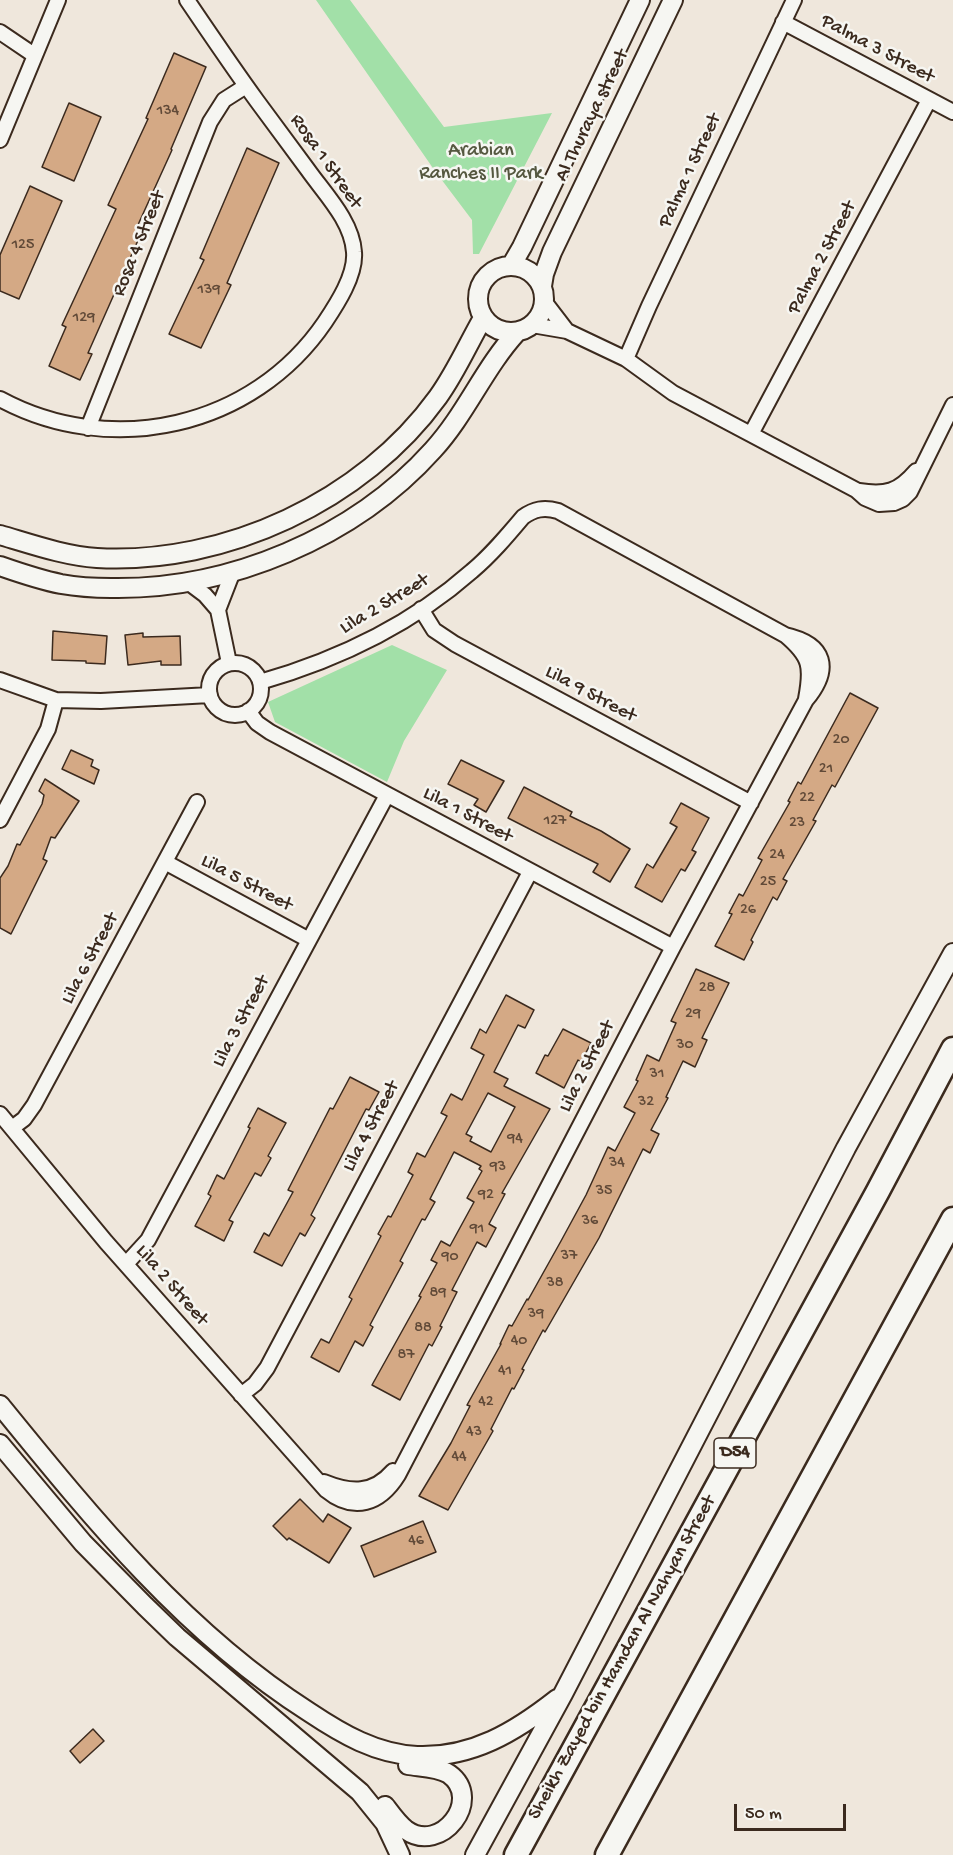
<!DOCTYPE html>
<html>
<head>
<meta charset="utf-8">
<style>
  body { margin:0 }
  #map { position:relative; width:953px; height:1855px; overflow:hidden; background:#efe7dc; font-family:"Gochi Hand",sans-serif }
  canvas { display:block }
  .scale { position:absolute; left:734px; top:1804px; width:112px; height:27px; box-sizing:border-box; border:3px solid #3b2a1e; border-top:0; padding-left:8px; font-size:18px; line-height:21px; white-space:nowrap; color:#3b2a1e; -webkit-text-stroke:4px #f6f6f2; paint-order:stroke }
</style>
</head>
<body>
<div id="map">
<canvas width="953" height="1855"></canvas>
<div class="scale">50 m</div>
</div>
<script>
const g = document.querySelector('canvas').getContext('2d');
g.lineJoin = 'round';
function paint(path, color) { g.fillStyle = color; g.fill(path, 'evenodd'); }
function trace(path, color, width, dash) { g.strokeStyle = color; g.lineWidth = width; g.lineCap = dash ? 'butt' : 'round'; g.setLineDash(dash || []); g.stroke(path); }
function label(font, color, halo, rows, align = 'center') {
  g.font = font + ' "Gochi Hand",sans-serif'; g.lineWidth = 5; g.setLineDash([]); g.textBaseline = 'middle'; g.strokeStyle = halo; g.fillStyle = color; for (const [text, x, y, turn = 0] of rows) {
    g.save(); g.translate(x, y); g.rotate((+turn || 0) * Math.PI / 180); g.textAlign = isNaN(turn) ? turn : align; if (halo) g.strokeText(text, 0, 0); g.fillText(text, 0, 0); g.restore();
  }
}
const green = new Path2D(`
  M316,0h34l94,127 108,-14 -73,141h-6l-1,-34 -37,-49z
  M392,645l55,25 -43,71 -17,41 -112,-60 -7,-20z`);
const building = new Path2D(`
  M174,53l32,14 -35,82 1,1 -35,77 6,2 -55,124 4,1 -12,26 -31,-14 17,-39 -4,-2 54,-116 -8,-4 40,-86 -2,-1z
  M69,103l32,14 -27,64 -32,-14z
  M247,148l32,15 -52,120 4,2 -30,63 -32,-14 35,-74 -4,-2z
  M30,186l32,15 -43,98 -19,-8v-36z
  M53,631l54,5 -2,28 -19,-1v-2l-34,-1z
  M143,633v4l37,-1 1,29h-20v-4l-33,4 -3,-30z
  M850,693l28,15 -43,79 -3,-2 -19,35 3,1 -33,58 4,2 -10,19 -4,-3 -22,43 2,2 -9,18 -29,-14 17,-32 -3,-1 10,-19 4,2 19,-36 -4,-2 32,-56 -2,-1 10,-19 3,2z
  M71,750l22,10 -2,6 8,4 -5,14 -32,-15z
  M461,760l43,21 -18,31 -12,-7 4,-6 -30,-15z
  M45,779l34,22 -24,37 -4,-1 -8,22 4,2 -36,73 -11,-6v-50l8,-12 9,-22 3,1 22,-41 2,-9 -5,-4z
  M524,787l48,25 -2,4 31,15 29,18 -20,33 -17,-10 5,-8 -90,-46z
  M681,803l28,15 -17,32 4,2 -11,19 -4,-2 -19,33 -27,-15 12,-23 6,4 24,-41 -7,-4z
  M696,969l33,14 -27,55 5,2 -12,27 -12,-6 -17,36 2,1 -17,32 8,4 -9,19 -7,-4 -44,89 -54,94 -2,-2 -21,39 2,1 -10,19 -2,-1 -21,41 2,2 -45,79 -29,-14 32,-53 19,-37 -3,-1 34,-61h-1l9,-19 3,1 15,-27 1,1 33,-59 25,-46 22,-48 7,4 20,-38 -11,-6 14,-26 -2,-1 11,-25 12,6 17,-38 -5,-2z
  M506,995l28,15 -9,18 -7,-3 -24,47 14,7 -4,7 46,23 -48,84 3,1 -16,30 7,4 -10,19 -9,-5 -25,48 5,2 -17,34 2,1 -10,19 -3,-2 -29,56 -28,-15 49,-88 -2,-1 18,-33 -6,-3 10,-19 9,5 24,-44 -7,-4 15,-27 -3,-2 2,-3 -27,-14 -24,47 5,3 -10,18 -3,-1 -22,42 3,2 -33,62 3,2 -10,19 -8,-5 -16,31 -28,-15 10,-18 8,4 23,-44 -3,-2 32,-61 -3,-2 10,-18 3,1 22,-42 -5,-3 9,-19 8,4 22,-41 -6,-3 10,-19 11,6 22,-45 -13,-7 9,-19 6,4zM488,1093l27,14 -24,45 -21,-11 2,-4 -6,-3z
  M563,1029l28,14 -10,19 -3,-2 -14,28 -28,-15 9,-18 3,1z
  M350,1077l29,15 -10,18 -3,-1 -55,106 4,3 -10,18 -5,-3 -18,33 -28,-14 10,-19 5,3 24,-44 -5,-2 42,-82 3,1z
  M258,1108l28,15 -18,33 3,2 -10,18 -6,-3 -26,47 4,2 -9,19 -29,-15 16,-30 -3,-2 9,-19 7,4 26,-51 -2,-1z
  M300,1499l23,23 5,-8 23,14 -22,35 -40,-25 -2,2 -14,-14z
  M423,1521l13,31 -62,25 -13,-31z
  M93,1729l11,12 -24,22 -10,-12z`);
const minor = new Path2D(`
  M783,22l170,90
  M0,32l34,23
  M0,140l58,-140
  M544,301l23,30
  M532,325l35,6 59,28 47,34 183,97 9,8 14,6 15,-1 9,-4 7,-7 43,-87
  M626,359l23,-53 145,-306
  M0,399c111,60 253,29 325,-77 12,-18 31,-47 29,-70 -2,-31 -29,-58 -46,-82 -17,-23 -34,-46 -51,-69 -24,-33 -47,-67 -70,-101
  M88,428l122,-306 14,-22 22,-14
  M751,434l178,-334
  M859,491c27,4 39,1 57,-20
  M189,583l16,12 13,15 11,53
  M421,609l13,21 21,14 296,159
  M218,610l14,-36
  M209 689a26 26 0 1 1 52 0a26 26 0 1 1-52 0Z
  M0,680l56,20 45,1 109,-6
  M260,682c77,-22 152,-58 212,-111 19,-16 35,-35 51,-54 11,-8 21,-10 35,-6l227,124c26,22 27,32 21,64
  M248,711l9,12 13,9 403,215
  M0,820l48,-91 8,-29
  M165,862l144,78
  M0,1114l106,128 220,248c28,23 54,14 72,-15l275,-528 133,-247c26,-31 20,-56 -21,-65
  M12,1128l12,-9 10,-14 163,-303
  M126,1264l22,-24 239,-445
  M241,1395l14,-11 12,-16 263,-496
  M324,1482c27,11 49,12 69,-11`);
const tertiary = new Path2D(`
  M478 299a33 33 0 1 1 66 0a33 33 0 1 1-66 0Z
  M511,266l11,-19 118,-247
  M542,286l2,-12 8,-22 121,-252
  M0,535c31,9 65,21 97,23 128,7 266,-57 341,-161 18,-25 30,-53 45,-79
  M0,566c20,7 41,14 61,18 17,3 34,4 50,4 118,2 243,-50 322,-138 33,-36 51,-82 84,-118
  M0,1405c92,113 185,228 309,307 33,22 67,42 108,44 55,2 98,-24 140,-57
  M0,1444l83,99 62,63 32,31 183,155 25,31 15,32
  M385,1806c6,8 13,18 21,24 35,25 78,-31 43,-56 -11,-7 -28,-7 -41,-9
  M475,1855l88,-161 283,-546 107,-195`);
const primary = new Path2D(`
  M516,1855l362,-664 75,-142
  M607,1855l346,-636`);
const numberNames = [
  ["134",168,112],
  ["125",23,246],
  ["139",209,291],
  ["129",84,319],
  ["20",841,741],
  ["21",826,770],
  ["22",807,799],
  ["127",555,822],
  ["23",797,824],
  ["24",777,856],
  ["25",768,883],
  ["26",748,911],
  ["28",707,989],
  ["29",693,1015],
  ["30",685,1046],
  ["31",657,1075],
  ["32",646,1103],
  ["94",515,1140],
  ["34",617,1164],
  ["93",498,1168],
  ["35",604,1192],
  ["92",486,1196],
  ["36",590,1222],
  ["91",477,1230],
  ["37",569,1257],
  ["90",450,1258],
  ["38",555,1284],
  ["89",438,1294],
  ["39",536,1315],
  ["88",423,1329],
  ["40",519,1342],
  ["87",406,1356],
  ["41",505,1372],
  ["42",486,1403],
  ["43",474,1433],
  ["44",459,1458],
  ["46",416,1542]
];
const shields = [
  [735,1453,42]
];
const shieldNames = [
  ["D54",735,1453]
];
const streetNames = [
  ["Palma 3 Street",877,50,28],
  ["Al Thuraya street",593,116,-64],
  ["Rosa 1 Street",325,162,55],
  ["Palma 1 Street",691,171,-65],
  ["Rosa 4 Street",140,244,-68],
  ["Palma 2 Street",823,258,-62],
  ["Lila 2 Street",385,605,-31],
  ["Lila 9 Street",590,695,28],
  ["Lila 1 Street",467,816,28],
  ["Lila 5 Street",246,884,28],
  ["Lila 6 Street",91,959,-62],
  ["Lila 3 Street",242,1022,-62],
  ["Lila 2 Street",588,1067,-63],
  ["Lila 4 Street",372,1127,-62],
  ["Lila 2 Street",171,1286,49],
  ["Sheikh Zayed bin Hamdan Al Nahyan Street",623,1658,-61]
];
const parkNames = [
  ["Arabian",481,152],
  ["Ranches II Park",481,175]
];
paint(green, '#a2e0a8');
paint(building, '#d4a985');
trace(building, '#3b2a1e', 1.5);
trace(minor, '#3b2a1e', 18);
trace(tertiary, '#3b2a1e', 22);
trace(primary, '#3b2a1e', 27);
trace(minor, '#f6f6f2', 14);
trace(tertiary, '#f6f6f2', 18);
trace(primary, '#f6f6f2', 22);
label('16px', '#614a38', null, numberNames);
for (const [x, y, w] of shields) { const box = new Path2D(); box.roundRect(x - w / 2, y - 15, w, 30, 4.5); g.fillStyle = '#f6f6f2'; g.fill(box); trace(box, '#3b2a1e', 1.5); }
label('bold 18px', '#3b2a1e', null, shieldNames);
label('20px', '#3b2a1e', '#f6f6f2', streetNames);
label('20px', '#555840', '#f6f6f2', parkNames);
</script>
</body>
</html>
